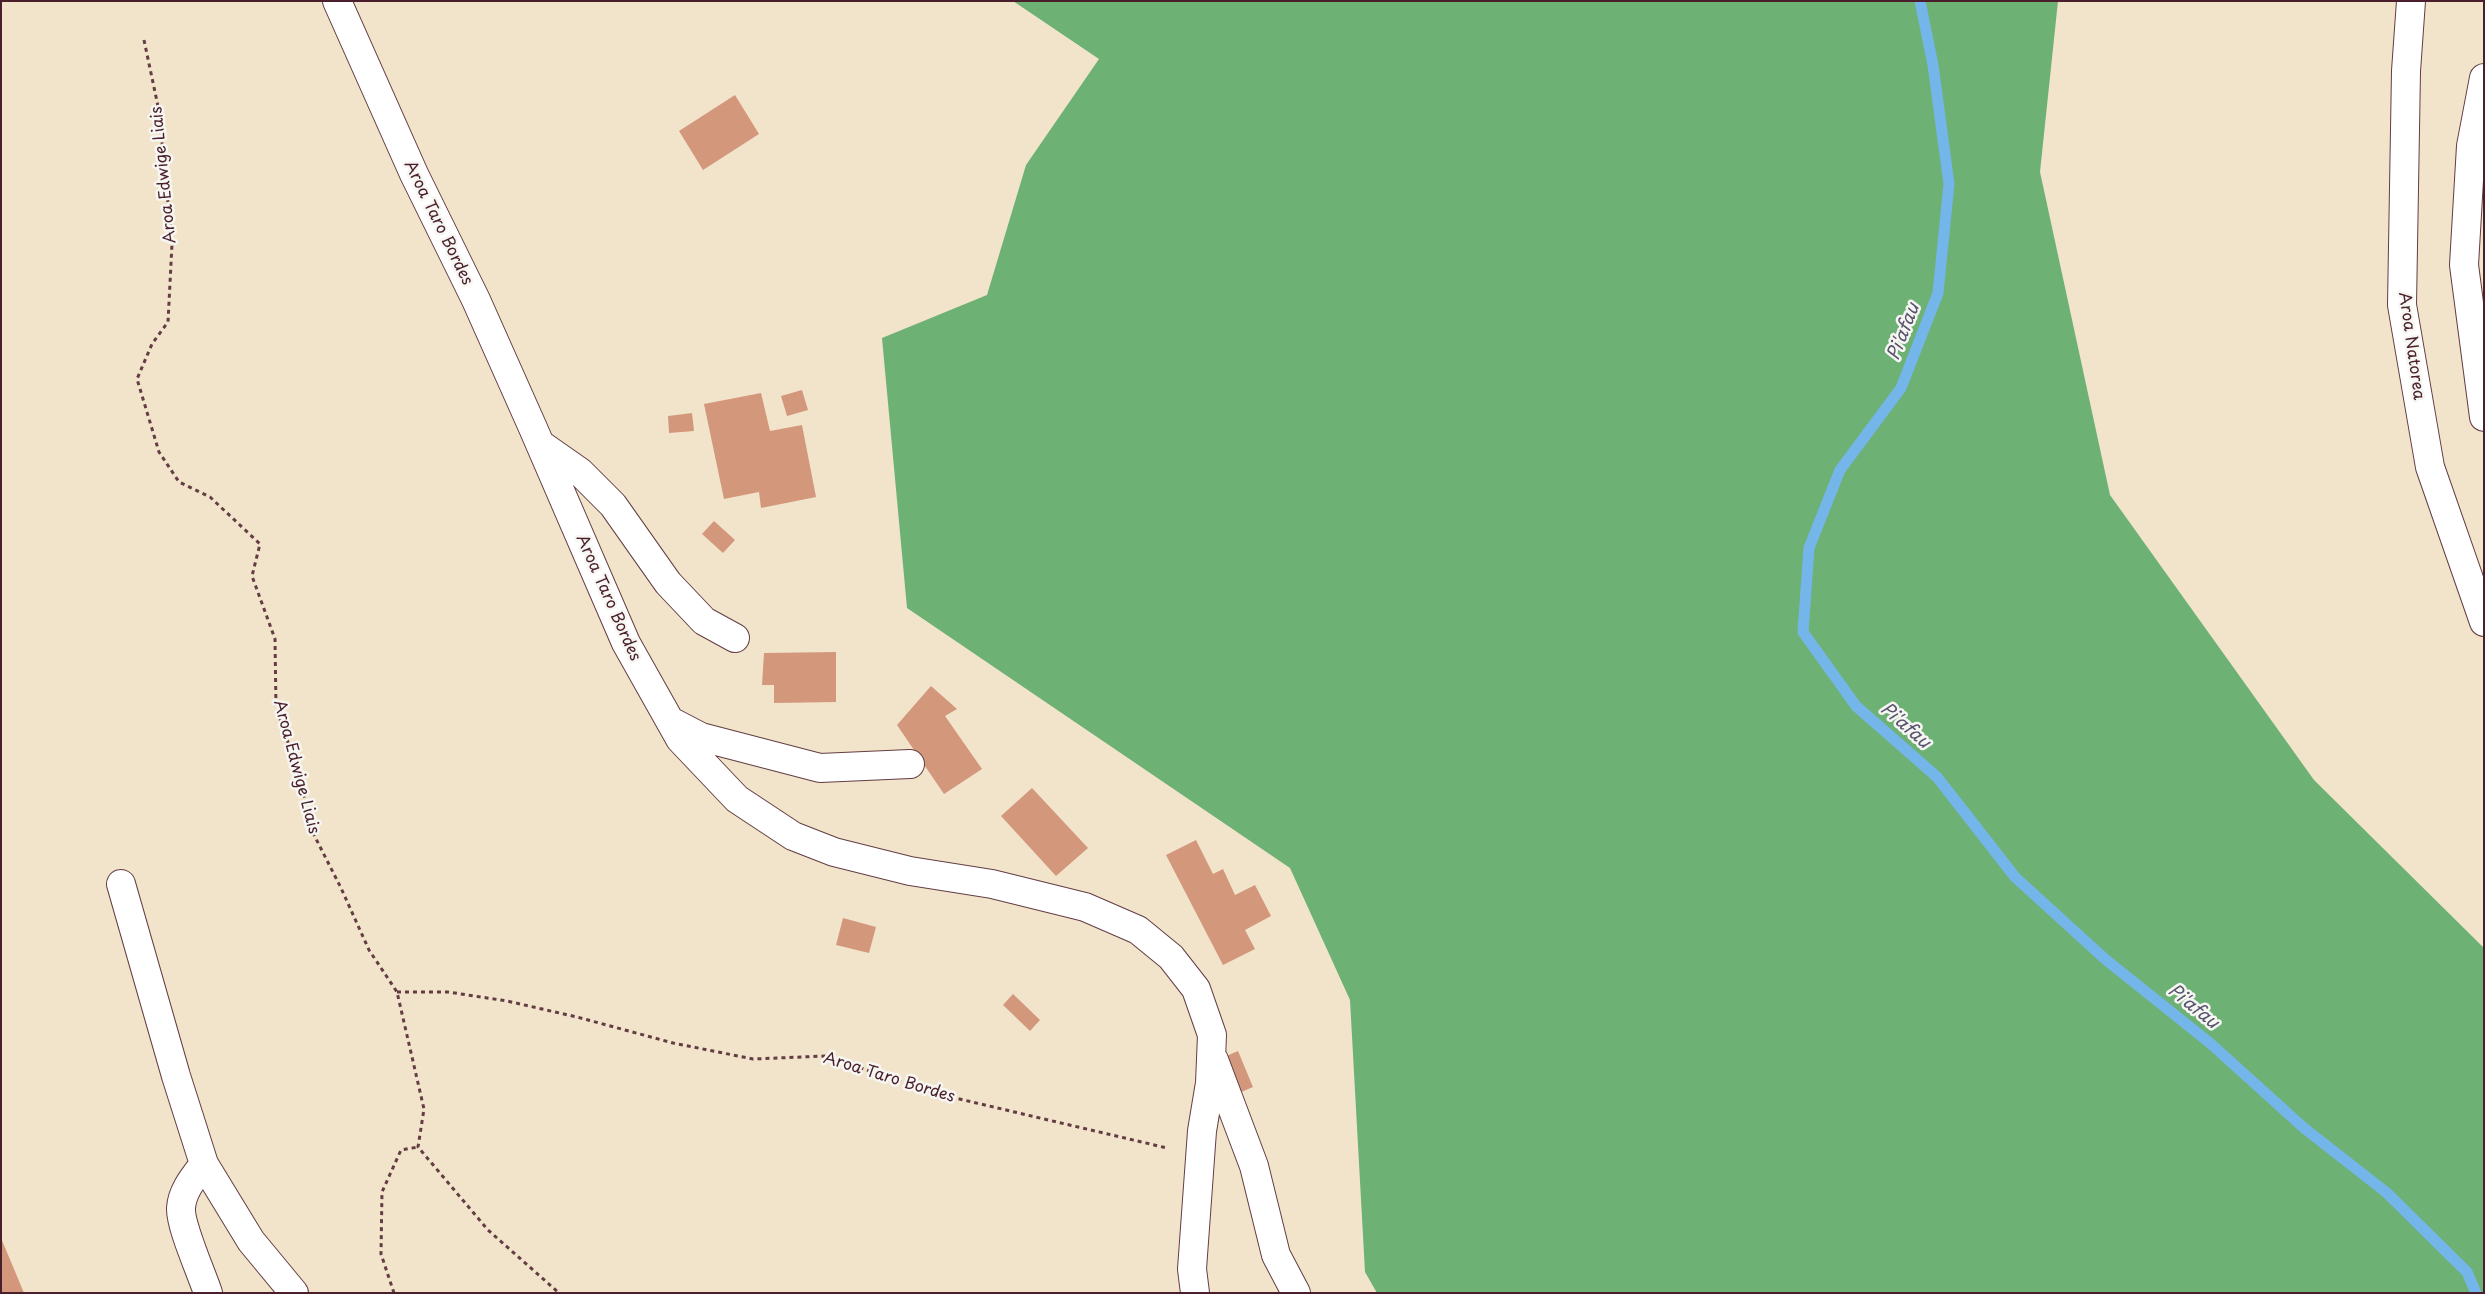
<!DOCTYPE html>
<html>
<head>
<meta charset="utf-8">
<style>
  body { margin:0 }
  #map { position:relative; width:2485px; height:1294px; overflow:hidden; background:#f1e4cb; font-family:"Playpen Sans",sans-serif }
  canvas { display:block }
  .frame { position:absolute; inset:0; border:2px solid #4a1f2b; pointer-events:none }
</style>
</head>
<body>
<div id="map">
<canvas width="2485" height="1294"></canvas>
<div class="frame"></div>
</div>
<script>
const g = document.querySelector('canvas').getContext('2d');
g.lineJoin = 'round';
function paint(path, color) { g.fillStyle = color; g.fill(path, 'evenodd'); }
function trace(path, color, width, dash) { g.strokeStyle = color; g.lineWidth = width; g.lineCap = dash ? 'butt' : 'round'; g.setLineDash(dash || []); g.stroke(path); }
function label(font, color, halo, rows, align = 'center') {
  g.font = font + ' "Playpen Sans",sans-serif'; g.lineWidth = 5; g.setLineDash([]); g.textBaseline = 'middle'; g.strokeStyle = halo; g.fillStyle = color; for (const [text, x, y, turn = 0] of rows) {
    g.save(); g.translate(x, y); g.rotate((+turn || 0) * Math.PI / 180); g.textAlign = isNaN(turn) ? turn : align; if (halo) g.strokeText(text, 0, 0); g.fillText(text, 0, 0); g.restore();
  }
}
const forest = new Path2D(`
  M1013,1h1045l-18,171 70,323 204,285 170,168v345h-1107l-12,-21 -15,-272 -60,-132 -383,-260 -25,-270 105,-43 39,-130 73,-106z`);
const stream = new Path2D(`
  M1920,1l13,64 16,119 -11,109 -37,95 -61,82 -31,78 -6,84 53,74 81,71 78,100 90,82 105,84 94,85 83,65 80,79 9,21`);
const building = new Path2D(`
  M735,95l24,39 -56,36 -24,-39z
  M802,390l6,20 -21,6 -6,-20z
  M761,393l9,38 32,-6 14,72 -55,11 -2,-16 -35,7 -20,-95z
  M692,413l2,18 -25,2 -1,-17z
  M714,521l21,19 -12,13 -21,-19z
  M836,652v50l-62,1v-18h-12l2,-32z
  M931,686l26,23 -12,7 37,53 -38,25 -47,-69z
  M1032,788l56,60 -32,28 -55,-60z
  M1196,840l17,34 10,-5 12,26 20,-10 16,31 -26,14 10,19 -32,16 -57,-110z
  M843,918l33,9 -7,26 -33,-8z
  M1013,994l27,26 -10,11 -27,-26z
  M1238,1051l15,36 -14,6 -15,-36z
  M1,1238l23,55h-23z`);
const path = new Path2D(`
  M144,40l15,71 13,133 -4,78 -16,22 -15,35 22,73 20,30 31,15 50,47 -8,32 23,63 1,68 24,71 11,51 30,59 28,62 28,42 27,117 -6,38 70,83 71,63
  M397,992h51l59,9 70,16 96,26 80,16 73,-3 108,37 233,55
  M394,1293l-13,-39 1,-62 19,-42 17,-3`);
const minor = new Path2D(`
  M337,1l77,173 62,126 57,128 93,215 54,96 57,60 56,37 41,16 76,19 82,13 93,23 53,23 33,27 25,32 16,46 -2,48 -8,48 -10,138 3,24
  M2411,1l-5,70 -4,234 28,162 54,155
  M2484,78l-13,68 -7,119 20,152
  M540,444l40,28 33,33 55,78 36,38 31,17
  M674,723l27,14 119,31 90,-4
  M121,884l55,192 28,88 47,77 43,52
  M1214,1060l40,106 22,89 20,38
  M204,1164c-10,13 -22,27 -23,44 -1,18 21,66 27,85`);
const streetNames = [
  ["Aroa Edwige Liais",164,175,-96],
  ["Aroa Taro Bordes",438,223,64],
  ["Aroa Natorea",2411,346,82],
  ["Aroa Taro Bordes",608,598,66],
  ["Aroa Edwige Liais",296,767,75],
  ["Aroa Taro Bordes",889,1078,17]
];
const waterNames = [
  ["Pi'afau",1904,332,-69],
  ["Pi'afau",1905,726,41],
  ["Pi'afau",2193,1007,39]
];
paint(forest, '#6db175');
trace(stream, '#75b6ea', 11);
paint(building, '#d3977b');
trace(minor, '#633d43', 30);
trace(path, '#633d43', 3, [4, 4]);
trace(minor, '#fff', 28);
label('16px', '#4a1f2b', '#f6f6f2', streetNames);
label('italic 18px', '#59546e', '#f6f6f2', waterNames);
</script>
</body>
</html>
